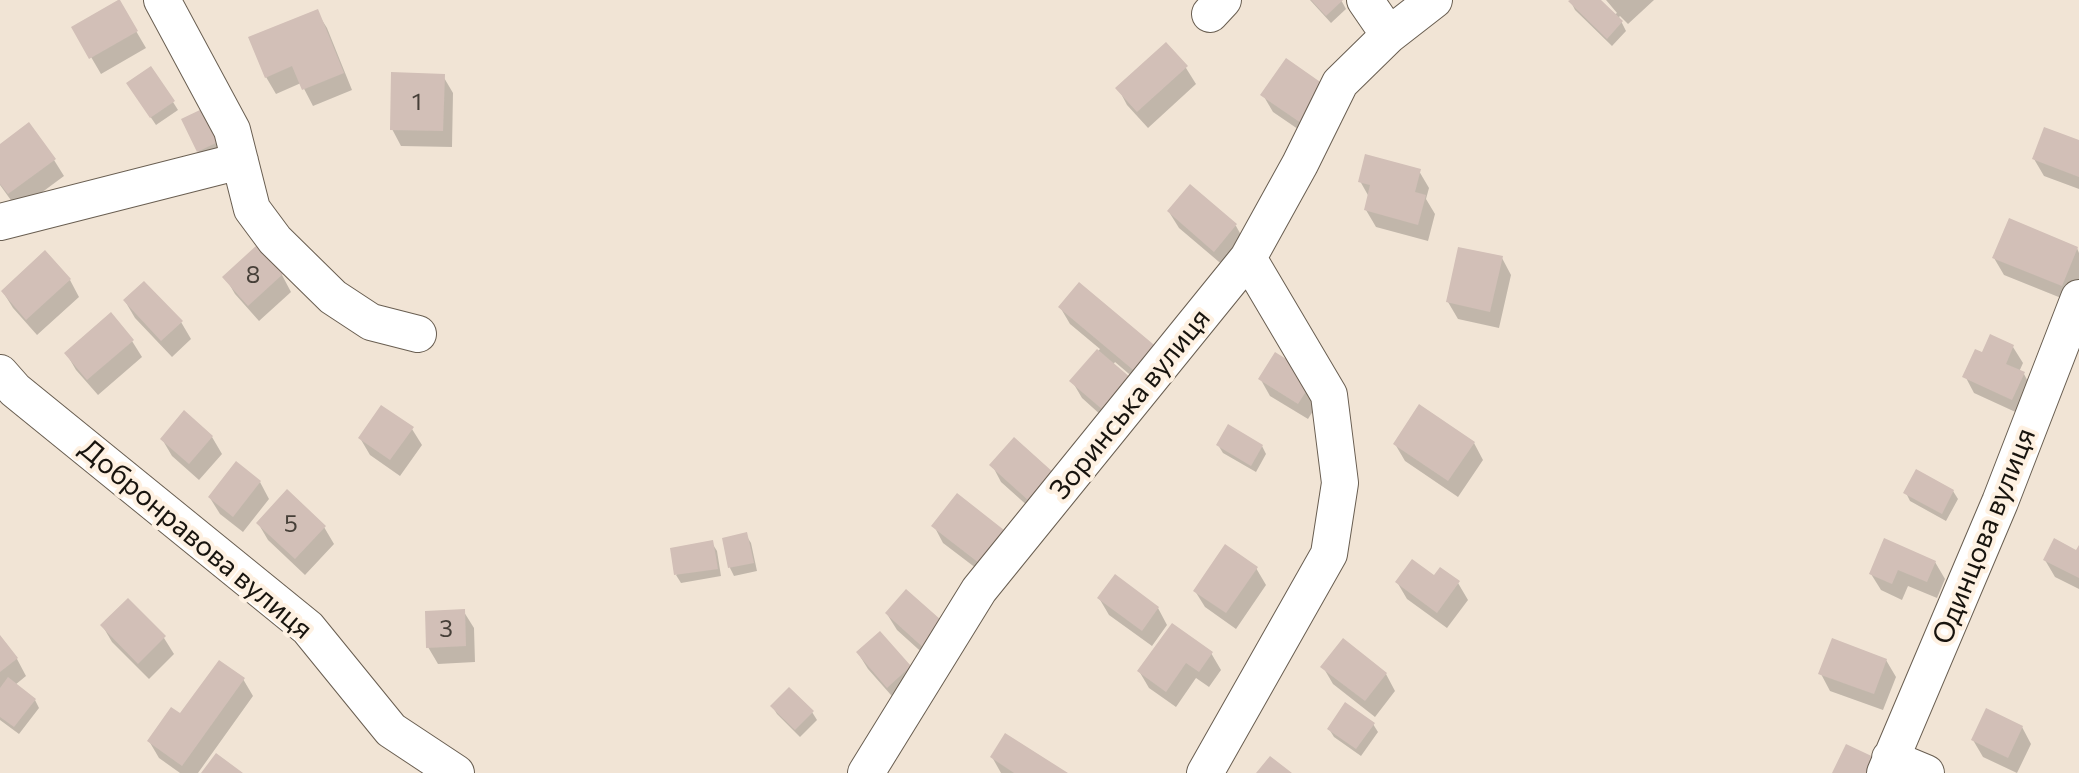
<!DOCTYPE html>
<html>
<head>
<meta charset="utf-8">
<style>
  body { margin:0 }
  canvas { display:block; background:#f1e4d5 }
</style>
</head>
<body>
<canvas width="2079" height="773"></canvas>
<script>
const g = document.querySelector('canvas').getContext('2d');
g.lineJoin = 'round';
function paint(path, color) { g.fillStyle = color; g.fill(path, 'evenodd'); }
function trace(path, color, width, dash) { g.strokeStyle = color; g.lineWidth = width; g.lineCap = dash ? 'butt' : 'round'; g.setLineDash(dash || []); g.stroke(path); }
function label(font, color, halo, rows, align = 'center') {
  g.font = font + ' Commissioner,sans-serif'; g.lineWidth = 8; g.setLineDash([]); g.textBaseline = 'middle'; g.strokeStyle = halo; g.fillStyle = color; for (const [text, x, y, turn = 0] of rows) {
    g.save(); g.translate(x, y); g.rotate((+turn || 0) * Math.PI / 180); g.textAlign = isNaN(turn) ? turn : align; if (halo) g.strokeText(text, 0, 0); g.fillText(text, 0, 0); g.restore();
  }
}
const shadow = new Path2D(`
  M1310,0h31l5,9 -15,14z
  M1573,0h26l15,15 3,-2 -11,-13h48l-26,24 -8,-8 -1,1 7,14 -14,15 -37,-36 -4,-8z
  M119,2l27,46 -45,26 -27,-46z
  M317,12l10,16 25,62 -39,16 -12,-23 -25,11 -10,-17z
  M1166,45l20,23 10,16 -48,44 -21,-23 -9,-17z
  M1287,61l24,77 -38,-26 -10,-17z
  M443,76l10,17 -1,54 -51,-1 -9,-17z
  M133,91l40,11 5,8 -22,15z
  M201,112l20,39 -18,8 -5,-8z
  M2079,142v47l-35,-13 -10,-17z
  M0,146l54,14 10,16 -46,34 -18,-25z
  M1419,171l10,17 -3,11 9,15 -7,27 -52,-14 -10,-17 3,-13 -9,-16z
  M1169,212l67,14 9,16 -20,25 -46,-39z
  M2077,248l2,5v30l-8,19 -67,-27 -10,-17z
  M1502,258l9,17 -12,53 -41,-9 -10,-17z
  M282,275l9,17 -32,29 -24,-27 -10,-17z
  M70,280l9,17 -42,38 -24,-27 -10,-16z
  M1079,285l69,105 -33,-28 -2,3v61l-31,-28 -10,-17 28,-32 -30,-25 -10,-17z
  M125,301l56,21 10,17 -19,18 -37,-39z
  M132,341l10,16 -44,38 -22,-25 -10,-17z
  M2013,347l10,16 -4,9 5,2 9,17 -11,24 -48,-22 -9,-17 18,-21z
  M1261,380l62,15 -15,24 -38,-23z
  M412,429l10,16 -22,31 -30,-21 -10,-17z
  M212,437l10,17 -23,26 -27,-24 -10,-17z
  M1474,443l9,17 -25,37 -53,-36 -10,-17z
  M1218,445l44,1 4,8 -10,18 -33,-19z
  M992,465l60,9 -13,42 -38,-34z
  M260,482l9,17 -26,33 -23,-18 -10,-16z
  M1953,491l5,8 -12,22 -36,-20 -4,-8z
  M258,523l66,4 10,17 -29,31 -37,-35z
  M934,526l69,5 9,17 -23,30 -46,-35z
  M746,535l5,8 6,28 -23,5 -4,-8 -6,-29z
  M712,543l5,8 4,25 -40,7 -5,-8z
  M2079,549v40l-24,-12 -10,-17 32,-7z
  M1935,562l10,17 -8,19 -29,-12 -6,14 -21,-10 -10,-16z
  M1256,568l10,17 -30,44 -31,-22 -10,-16z
  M1434,578l24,5 10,17 -21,28 -40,-29 -10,-17z
  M1099,598l59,10 9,17 -15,21 -43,-31z
  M464,612l10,16 1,34 -37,2 -10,-17z
  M887,614l70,31 -19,22 -41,-37z
  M102,625l62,13 10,16 -25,25 -37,-37z
  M0,638l17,21 9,17 -11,9 20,15 4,8 -20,26 -19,-14z
  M858,653l52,14 9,17 -21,19 -30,-34z
  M1211,653l10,17 -12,17 -13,-9 -20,29 -27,-19 -10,-17z
  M1886,660l10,17 -13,33 -53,-19 -9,-17z
  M1323,667l63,7 9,17 -20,26 -42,-33z
  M243,679l10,17 -55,77h-18l-21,-15 -10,-17z
  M772,706l40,6 5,8 -17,17 -23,-23z
  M1373,724l5,8 -17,24 -27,-19 -5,-8z
  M2022,727l9,17 -14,29 -34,-16 -10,-17z
  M992,757l72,16h-63z`);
const building = new Path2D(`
  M118,0h2l18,31 -49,28 -18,-32z
  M1311,0h32l-17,16z
  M1570,0h31l22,21 -16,18 -39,-38z
  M318,9l26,64 -42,17 -10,-24 -27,12 -17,-41z
  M1166,42l22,24 -51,46 -22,-24z
  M1286,58l40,28 -25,37 -41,-28z
  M151,66l24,35 -25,17 -24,-35z
  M391,72l54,2 -2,57 -53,-1z
  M202,109l16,33 -21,10 -16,-33z
  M29,122l27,37 -48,35 -8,-10v-40z
  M2044,127l35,13v37l-47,-18z
  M1365,154l56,15 -6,23 11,3 -8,30 -54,-15 6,-25 -12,-3z
  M1190,184l47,40 -23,28 -47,-41z
  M2009,218l69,29 -16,39 -70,-28z
  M257,245l26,29 -35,32 -26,-29z
  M1458,247l45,9 -13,56 -44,-10z
  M45,250l26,29 -45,41 -25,-29z
  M144,281l39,40 -22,20 -38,-41z
  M1079,282l80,67 -21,25 -80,-67z
  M111,312l23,28 -47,40 -23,-27z
  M1990,334l24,11 -8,19 19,8 -13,28 -50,-23 13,-28 7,3z
  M1097,349l34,29 -28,32 -34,-29z
  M1275,352l40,25 -17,27 -40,-25z
  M1419,404l56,38 -27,39 -55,-37z
  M381,405l33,22 -24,33 -32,-22z
  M184,410l29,26 -24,28 -29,-25z
  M1228,424l35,21 -12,21 -35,-21z
  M1014,437l40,36 -25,28 -40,-36z
  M236,461l25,20 -28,36 -25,-20z
  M1916,469l38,21 -12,24 -39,-21z
  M287,489l39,37 -31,33 -39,-36z
  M957,493l47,37 -25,33 -48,-37z
  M747,532l7,31 -26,5 -6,-30z
  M1884,538l52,23 -9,21 -29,-12 -6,14 -23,-10z
  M2054,538l22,12 3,-5v33l-36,-18z
  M713,540l5,29 -44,6 -4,-27z
  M1225,544l33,23 -32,46 -33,-22z
  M1412,559l22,16 6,-8 20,14 -23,32 -42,-31z
  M1115,574l44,33 -17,24 -45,-33z
  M906,589l43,38 -22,24 -42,-38z
  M128,598l38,38 -28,28 -38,-39z
  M465,609l1,37 -40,2 -1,-37z
  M1172,623l41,29 -14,20 -13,-9 -20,29 -29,-21z
  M880,631l31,35 -24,22 -31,-36z
  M0,635l18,23 -18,14z
  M1343,638l44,35 -22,28 -45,-34z
  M1832,638l55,21 -13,35 -56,-20z
  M219,660l26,18 -63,88 -35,-25 24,-34 9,6z
  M8,677l28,22 -22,28 -14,-10v-29z
  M789,687l25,24 -19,19 -25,-24z
  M1345,702l30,21 -19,26 -29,-20z
  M1986,708l37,18 -15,32 -37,-18z
  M1005,733l63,40h-54l-24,-16z
  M1846,744l34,16 -7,13h-41z
  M216,753l27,20h-42z
  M1270,756l22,17h-36z`);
const minor = new Path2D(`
  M162,0l70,130 20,79 23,31 58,57 38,25 47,12
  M1365,0l24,35
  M1210,14l13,-14
  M0,222l240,-61
  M0,373l15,17 293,238 83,102 65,43
  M1890,758l36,15
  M866,773l113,-183 269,-332 52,-94 40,-81 49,-48 45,-35
  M1205,773l124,-219 11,-71 -11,-88 -81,-137
  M1885,773l115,-271 79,-204`);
const numberNames = [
  ["1",417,102],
  ["8",253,275],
  ["5",291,524],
  ["3",446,629]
];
const streetNames = [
  ["Зоринська вулиця",1130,404,-51],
  ["Одинцова вулиця",1984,536,-68],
  ["Добронравова вулиця",196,539,40]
];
paint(shadow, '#0003');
paint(building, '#d2bfb7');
trace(minor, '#695e51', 38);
trace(minor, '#fff', 36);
label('24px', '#463f38', null, numberNames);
label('28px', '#18140e', '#fef1e2', streetNames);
</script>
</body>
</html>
